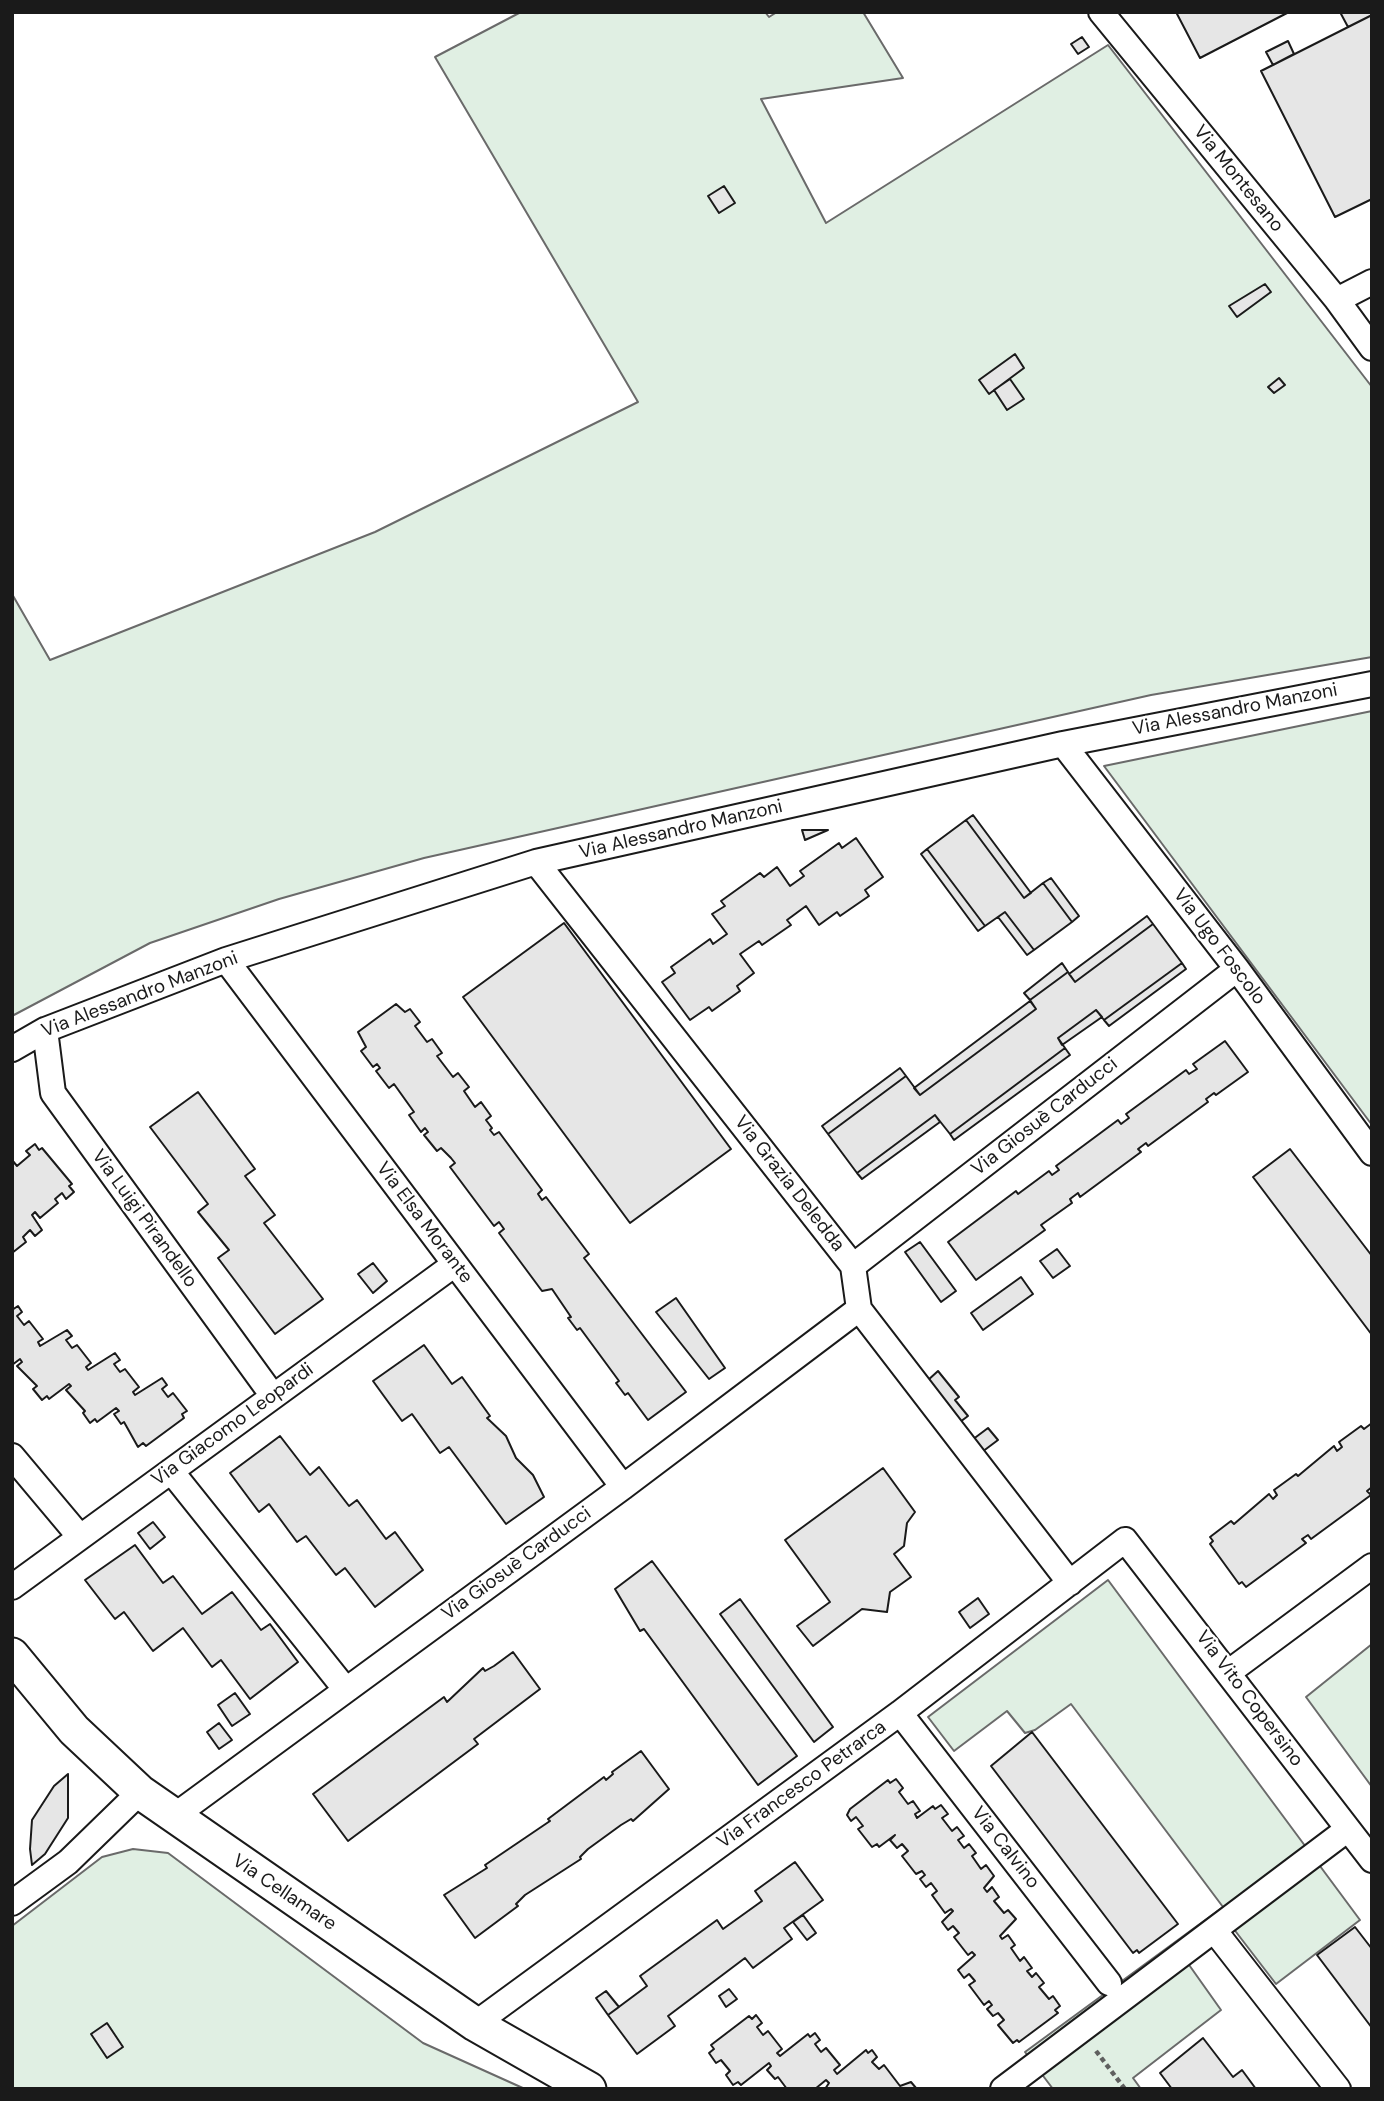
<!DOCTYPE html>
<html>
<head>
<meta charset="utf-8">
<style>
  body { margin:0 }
  #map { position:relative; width:1384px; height:2101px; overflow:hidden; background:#fff; font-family:"DM Sans",sans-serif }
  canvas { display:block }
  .frame { position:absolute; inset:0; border:14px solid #1a1a1a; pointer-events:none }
</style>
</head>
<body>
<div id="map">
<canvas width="1384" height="2101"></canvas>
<div class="frame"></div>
</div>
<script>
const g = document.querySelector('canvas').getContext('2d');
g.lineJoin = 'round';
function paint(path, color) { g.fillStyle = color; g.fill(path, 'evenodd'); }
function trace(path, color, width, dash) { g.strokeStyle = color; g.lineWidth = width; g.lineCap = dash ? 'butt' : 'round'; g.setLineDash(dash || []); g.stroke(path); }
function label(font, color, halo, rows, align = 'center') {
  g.font = font + ' "DM Sans",sans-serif'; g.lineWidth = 5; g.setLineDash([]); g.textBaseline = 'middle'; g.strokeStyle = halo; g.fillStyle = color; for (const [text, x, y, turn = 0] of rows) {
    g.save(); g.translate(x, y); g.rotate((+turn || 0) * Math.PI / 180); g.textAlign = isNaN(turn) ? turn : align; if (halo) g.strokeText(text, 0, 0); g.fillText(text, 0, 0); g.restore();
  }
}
const green = new Path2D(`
  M521,12h244l4,5 8,-5h86l40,66 -142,21 65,124 282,-178 264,342v270l-221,38 -727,163 -145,41 -129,44 -138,73v-422l38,66 325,-128 263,-130 -203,-345z
  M1372,711v414l-268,-359z
  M1108,1580l252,340 -84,64 -43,-56 -46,34 34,48 -88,68 8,11h-88l-28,-37 198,-145 -152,-203 -36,26 -10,3 -18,-22 -53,40 -26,-34z
  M1372,1644v143l-66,-90z
  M133,1849l35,4 255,190 102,46h-513v-163l90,-69z`);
const building = new Path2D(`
  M1176,12h113l-89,46z
  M1340,12h32v3l-24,12z
  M1372,15v184l-37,18 -74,-146z
  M1082,37l7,10 -11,7 -7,-10z
  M1288,41l6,13 -21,11 -7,-13z
  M724,186l11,17 -16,10 -11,-17z
  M1265,284l6,8 -34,25 -8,-11z
  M1015,354l9,14 -35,26 -10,-14z
  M1279,378l6,7 -11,8 -6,-6z
  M1010,379l14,20 -17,11 -13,-20z
  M973,815l58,78 -7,5 -58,-78z
  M966,820l58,78 19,-15 29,39 -38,28 -29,-38 -20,14 -58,-77z
  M802,830h26l-23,10z
  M856,838l27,39 -18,13 4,6 -29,20 -3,-4 -18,13 -13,-19 -19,14 4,5 -29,20 -3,-4 -19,13 14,19 -17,13 3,5 -28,20 -3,-4 -19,13 -28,-38 13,-9 -4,-6 39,-28 3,5 14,-10 -15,-20 13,-8 -4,-5 39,-28 4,4 13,-10 13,19 14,-10 -4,-5 39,-28 3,5z
  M927,849l58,77 -7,5 -57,-77z
  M1051,878l28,38 -7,6 -29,-39z
  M1005,912l29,38 -7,5 -29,-38z
  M1147,916l6,8 -78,58 -6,-8z
  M564,923l167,226 -101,74 -167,-226z
  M1153,924l29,39 -78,57 -8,-10 -38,28 7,10 -115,86 -15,-19 -78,58 -29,-39 78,-58 14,19 116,-86 -6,-9 38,-28 7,10z
  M1062,963l6,9 -38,28 -6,-7z
  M1182,963l4,6 -77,57 -5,-6z
  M1030,1001l6,8 -116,86 -6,-7z
  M396,1004l9,8 5,-3 10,13 -5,4 12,16 5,-3 10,14 -5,3 16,21 5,-4 11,14 -5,4 11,16 6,-5 10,14 -5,4 6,8 -2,2 4,5 5,-3 43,58 -4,4 4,6 4,-3 43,57 -5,4 102,134 -38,28 -20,-27 -3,2 -9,-12 3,-2 -39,-53 -3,2 -9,-12 3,-1 -19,-28 -10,2 -43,-58 5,-4 -5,-7 -5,4 -44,-59 5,-4 -4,-5 -10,-10 -4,3 -13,-16 4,-3 -3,-4 -4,4 -12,-17 5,-3 -20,-28 -5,4 -13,-17 4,-3 -3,-4 -4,3 -12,-16 5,-4 -8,-15z
  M1096,1010l6,7 -40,28 -4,-7z
  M1225,1041l23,31 -32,23 -2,-2 -8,6 2,3 -60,44 -2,-3 -8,6 3,3 -61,45 -2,-4 -8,6 2,4 -31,22 4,5 -69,50 -28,-38 68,-51 2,3 31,-23 3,4 7,-5 -3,-4 62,-46 3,4 8,-6 -3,-4 60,-44 3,4 8,-5 -4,-5z
  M1065,1048l5,7 -116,85 -4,-6z
  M900,1068l6,8 -78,58 -6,-8z
  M198,1092l57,77 -10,7 30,39 -11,8 59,76 -48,35 -57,-76 11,-8 -31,-38 10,-8 -58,-77z
  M935,1115l5,7 -78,57 -5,-6z
  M35,1144l4,6 3,-2 30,36 -3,2 5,6 -8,7 -4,-6 -7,6 3,4 -18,15 -5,-6 -3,3 10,15 -7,6 -5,-6 -7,7 3,5 -14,11v-93l5,6 13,-11 -4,-4z
  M1290,1149l82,107v79l-119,-158z
  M920,1242l36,49 -15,11 -36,-50z
  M1057,1249l13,17 -17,12 -13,-17z
  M373,1263l14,18 -14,12 -15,-19z
  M1021,1277l12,17 -50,36 -12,-17z
  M676,1298l49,70 -16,11 -53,-67z
  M18,1306l4,6 -5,4 7,9 5,-4 14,18 -5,3 2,4 27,-16 5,6 -6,4 6,8 5,-3 14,18 -5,4 2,3 27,-17 5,7 -6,4 6,8 5,-3 14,18 -6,5 2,3 27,-17 5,7 -5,4 6,8 5,-4 14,18 -5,3 2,4 -38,28 -3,-3 -5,4 -14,-25 -3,2 -7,-10 5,-3 -3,-3 -19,14 -2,-3 -5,4 -7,-10 2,-2 -19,-21 5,-4 -2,-2 -20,15 -2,-3 -5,4 -9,-11 4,-3 -20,-20 5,-4 -2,-3 -8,6v-55z
  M424,1345l28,39 10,-7 28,39 -3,2 19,18 10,22 17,17 11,22 -38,27 -57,-77 -9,6 -28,-39 -10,7 -29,-40z
  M938,1371l21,26 -4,3 13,16 -8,6 -33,-41z
  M1372,1423v64l-5,4 4,4 -60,44 -3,-4 -6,4 4,4 -60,44 -4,-5 -3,2 -29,-40 3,-3 -3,-4 21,-16 3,3 35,-30 4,5 4,-4 -3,-5 22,-16 2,2 36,-30 3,5 5,-4 -3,-5 22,-16 3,3z
  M988,1428l10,12 -20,15 -10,-12z
  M280,1436l30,39 9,-8 30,39 8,-6 29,39 9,-7 28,38 -48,37 -30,-39 -9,7 -30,-39 -9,6 -28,-38 -10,8 -29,-39z
  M883,1468l32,44 -8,11 -3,23 -10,8 17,23 -21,15 -3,20 -25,-3 -49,37 -16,-20 33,-24 -45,-62z
  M153,1522l12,15 -15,12 -12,-16z
  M135,1545l28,38 10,-7 29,38 30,-22 29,38 9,-6 28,38 -48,37 -29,-39 -9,7 -29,-39 -30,23 -29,-39 -9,7 -30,-39z
  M652,1561l145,195 -39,29 -114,-156 -4,2 -25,-42z
  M978,1598l11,16 -19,14 -11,-16z
  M740,1599l93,128 -19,15 -94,-128z
  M513,1652l27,37 -66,50 4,5 -130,97 -35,-47 131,-97 3,5 36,-34 2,3 9,-5z
  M235,1693l15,21 -18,12 -14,-21z
  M219,1723l13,17 -13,9 -12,-17z
  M1032,1732l146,192 -39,29 -2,-3 -4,3 -142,-187z
  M641,1751l28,38 -36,32 -2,-2 -10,6 -33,24 -8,8 1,2 -56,36 -9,9 2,2 -43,32 -31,-43 43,-27 -2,-3 65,-44 -2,-2 56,-42 2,3 7,-6 -1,-2z
  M68,1774v44l-23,36 -13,11 -2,-16 2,-29 22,-34z
  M896,1779l7,9 -4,4 9,12 5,-3 7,10 -5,3 2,4 16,-12 2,3 6,-4 7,9 -6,4 10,13 5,-4 7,9 -6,4 6,8 5,-4 7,9 -4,3 9,13 5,-4 8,11 -10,12 3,4 5,-5 7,10 -5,4 10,12 4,-3 8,9 -16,17 2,3 6,-4 7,10 -4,3 9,13 4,-4 8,11 -5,3 5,6 4,-4 8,10 -5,4 10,12 4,-3 7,10 -5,4 3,3 -39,29 -2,-2 -4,3 -15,-18 6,-5 -6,-7 -5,3 -6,-7 5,-4 -3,-4 -5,4 -15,-20 6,-4 -6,-7 -5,4 -6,-8 17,-15 -3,-3 -4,3 -14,-18 5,-4 -6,-7 -5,4 -6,-8 11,-11 -2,-2 -6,4 -13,-18 5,-4 -6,-8 -5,4 -6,-8 5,-4 -3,-4 -6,3 -14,-18 6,-5 -6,-7 -5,4 -7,-8 5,-5 -16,12 -2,-3 -5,3 -14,-18 5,-3 -7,-9 -5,4 -4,-6 3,-6 38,-29 2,3z
  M795,1862l28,38 -39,28 8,11 -39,29 -8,-10 -77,58 7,10 -38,28 -29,-39 39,-29 -7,-10 77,-56 6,9 39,-28 -7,-10z
  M803,1915l13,18 -9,7 -14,-18z
  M1355,1927l17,22v79l-55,-73z
  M729,1989l8,10 -11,8 -7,-11z
  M606,1991l13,16 -11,8 -12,-17z
  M756,2015l6,8 -5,4 6,8 5,-4 14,18 -5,4 3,3 28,-22 2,3 5,-4 5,7 -5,4 6,8 5,-4 14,17 -6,5 3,4 29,-24 2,3 4,-3 5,7 -5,5 7,7 5,-4 16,21 11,-4 5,6 -91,1 4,-6 -3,-3 -11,9h-28l-9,-12 -3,2 -8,-9 4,-4 -2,-3 -28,22 -3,-3 -5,3 -7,-10 4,-4 -9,-11 -5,3 -7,-10 5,-4 -3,-4 38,-29 3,3z
  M107,2023l16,24 -16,11 -16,-24z
  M1203,2038l30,39 9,-7 14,19h-84l-12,-16z`);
const path = new Path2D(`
  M1096,2051l29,38`);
const street = new Path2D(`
  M1101,12l236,288 35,48
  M1337,300l35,-18
  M1063,744l174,225 135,184
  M536,862l317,404 6,43 211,274
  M226,960l397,527
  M45,1030l8,63 220,303
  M12,1049l33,-19 181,-70 310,-98 527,-118 309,-60
  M853,1266l384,-297
  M12,1456l68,81
  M171,1471l175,219
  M12,1587l443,-323
  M1229,1672l143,-106
  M900,1713l209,270
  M173,1817l450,-330 236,-178
  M12,1903l56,-41 72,-70
  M1221,1939l117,150
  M475,2024l425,-311 225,-173 247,320
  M1003,2089l345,-260`);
const secondary = new Path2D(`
  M12,1655l62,75 66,62 335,232 114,65`);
const streetNames = [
  ["Via Montesano",1238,179,51],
  ["Via Alessandro Manzoni",1235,710,-11],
  ["Via Alessandro Manzoni",681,830,-13],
  ["Via Ugo Foscolo",1219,947,53],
  ["Via Alessandro Manzoni",140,995,-21],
  ["Via Giosuè Carducci",1045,1117,-38],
  ["Via Grazia Deledda",789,1184,52],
  ["Via Luigi Pirandello",144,1219,54],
  ["Via Elsa Morante",424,1223,53],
  ["Via Giacomo Leopardi",233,1425,-36],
  ["Via Giosuè Carducci",517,1564,-36],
  ["Via Vito Copersino",1249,1699,53],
  ["Via Francesco Petrarca",802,1785,-36],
  ["Via Calvino",1005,1848,52],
  ["Via Cellamare",284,1893,34]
];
paint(green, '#e0efe3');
trace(green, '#6a6a6a', 2);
paint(building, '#e6e6e6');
trace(building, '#1a1a1a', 2);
trace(street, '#1a1a1a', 28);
trace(secondary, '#1a1a1a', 37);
trace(path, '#5f5f5f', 4.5, [5, 3.5]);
trace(street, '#fff', 24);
trace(secondary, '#fff', 33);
label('19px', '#1a1a1a', '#fff', streetNames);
</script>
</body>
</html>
